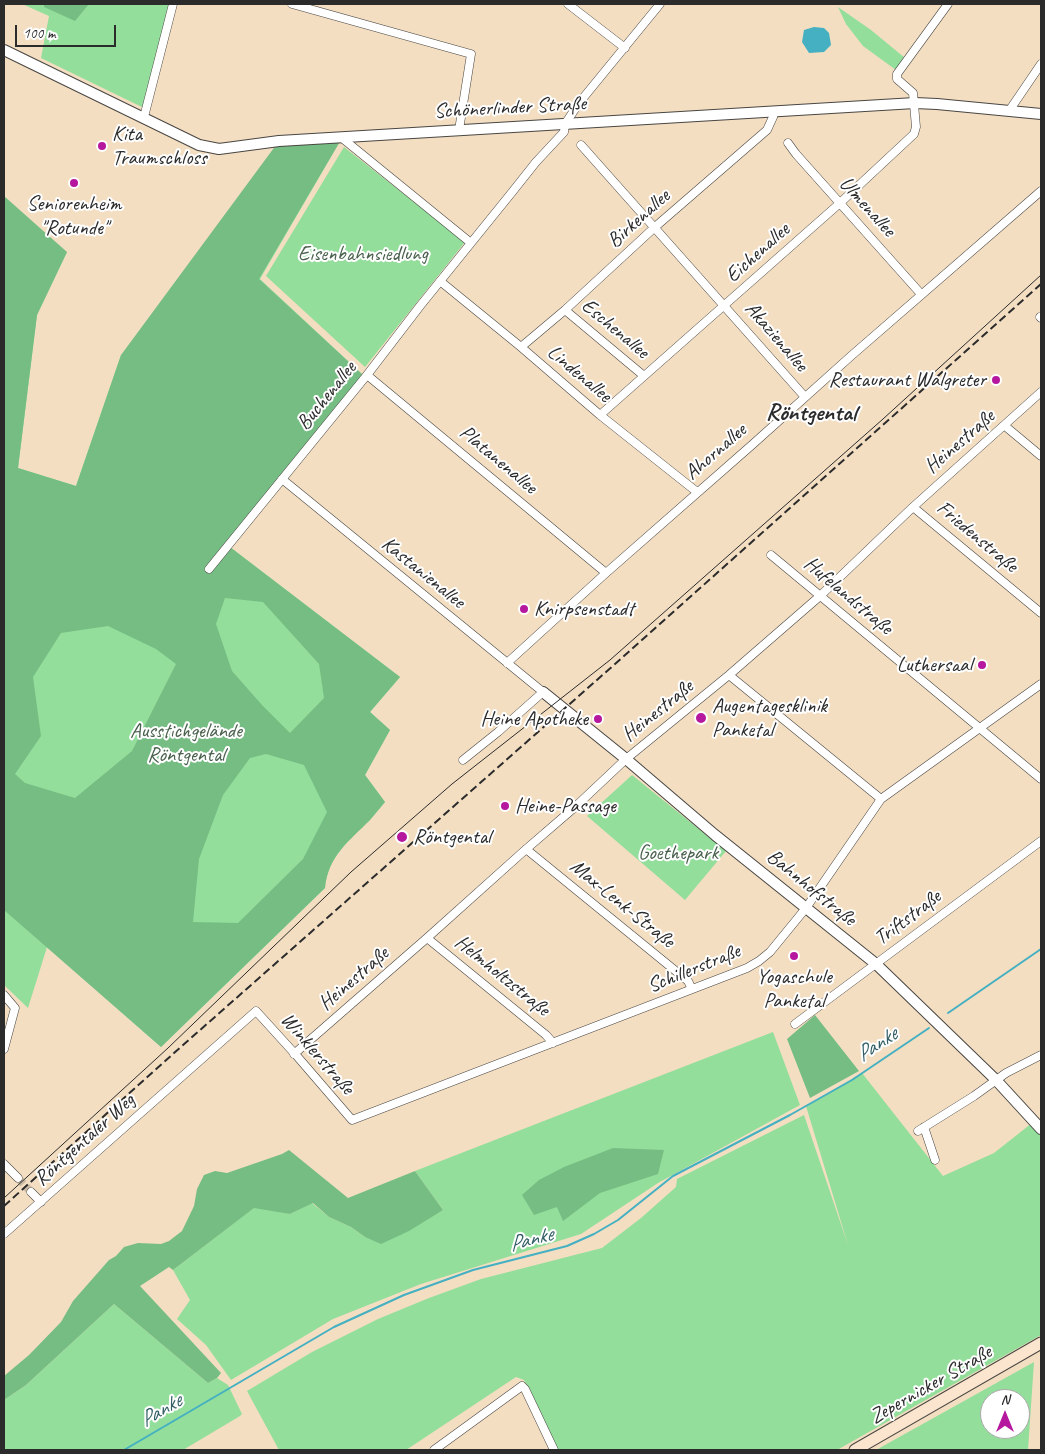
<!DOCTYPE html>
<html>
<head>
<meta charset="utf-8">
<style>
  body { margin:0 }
  #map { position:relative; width:1045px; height:1454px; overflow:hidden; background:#f3dec2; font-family:Caveat,sans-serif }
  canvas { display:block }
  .frame { position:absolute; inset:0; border:5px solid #2b2b2b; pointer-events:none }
  .north { position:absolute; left:980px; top:1389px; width:50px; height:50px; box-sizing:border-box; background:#fff; border:1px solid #aaa; border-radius:50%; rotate:0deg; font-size:14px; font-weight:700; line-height:20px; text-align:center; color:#2b2b2b }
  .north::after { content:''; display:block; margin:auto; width:18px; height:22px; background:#b5179e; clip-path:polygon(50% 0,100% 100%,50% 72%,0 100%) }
  .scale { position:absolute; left:15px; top:25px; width:101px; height:22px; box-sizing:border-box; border:2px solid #2b2b2b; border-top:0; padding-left:6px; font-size:15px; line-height:18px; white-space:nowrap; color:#2b2b2b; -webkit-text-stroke:4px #fff; paint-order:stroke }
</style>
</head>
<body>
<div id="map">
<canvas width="1045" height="1454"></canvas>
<div class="frame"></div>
<div class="north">N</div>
<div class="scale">100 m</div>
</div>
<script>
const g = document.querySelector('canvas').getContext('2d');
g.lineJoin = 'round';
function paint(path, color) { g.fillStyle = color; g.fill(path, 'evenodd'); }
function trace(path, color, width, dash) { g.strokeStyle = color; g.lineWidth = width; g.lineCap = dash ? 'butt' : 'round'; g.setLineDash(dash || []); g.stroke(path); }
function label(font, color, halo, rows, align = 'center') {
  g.font = font + ' Caveat,sans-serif'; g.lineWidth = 4; g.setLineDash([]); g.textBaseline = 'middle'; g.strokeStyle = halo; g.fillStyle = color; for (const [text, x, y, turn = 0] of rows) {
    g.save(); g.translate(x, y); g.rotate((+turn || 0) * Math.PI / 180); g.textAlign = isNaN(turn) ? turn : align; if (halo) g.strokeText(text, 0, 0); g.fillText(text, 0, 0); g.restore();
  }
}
const green = new Path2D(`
  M22,4h151l-27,105 -105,-51 8,-42z
  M838,7l33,23 34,28 -9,12 -33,-24 -17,-22z
  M342,138l-82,141 103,96 -137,169 174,133 -30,35 20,18 -25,45 20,27c-5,6 -10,12 -15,18 -21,21 -42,36 -45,68l-164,159 -114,-100 -19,61 -24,-23v-733h63l-30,63 -19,153 58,18 45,-131z
  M344,147l121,95 -100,125 -99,-91z
  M632,775l94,76 -41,49 -98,-84z
  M773,1032l27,73 -142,78 -77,51 -160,50 -88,35 -102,61 -25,-35 -29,-26 13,-19 -17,-30 83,-64 34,8 22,-11 17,14 22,10 14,10 78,-27 -28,-39z
  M862,1073l81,103 51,-23 38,-30 9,9v203l-204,115h-279l-34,-70 -8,-3 -110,73h-127l-32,-59 65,-39 66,-33 51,-21 52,-19 121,-31 39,-30 35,-31 1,-8 127,-64 44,130 -42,-139z
  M114,1304l94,79 9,-5 11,7 14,29 -2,2 -57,34h-179v-50l22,-15z
  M1034,1362l-6,88h-152zM990,1399h30v30h-30z`);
const forest = new Path2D(`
  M44,4h45l-14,17 -31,-14z
  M342,138l-83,141 104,96 -137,169 174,133 -30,35 20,18 -25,45 20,27c-5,6 -10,12 -15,18 -21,21 -42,36 -45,68l-164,159 -157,-137v-714l63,56 -30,63 -19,153 58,18 45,-131 158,-214zM225,598l38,4 56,62 5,34 -34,35 -28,-28 -30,-34 -16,-47zM108,626l48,23 20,15 -44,87 -57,47 -50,-15 -10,-9 26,-38 -8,-59 28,-44zM266,754l38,11 23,47 -24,47 -65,64 -45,-1 6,-63 24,-64 27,-37z
  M815,1015l44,56 -49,27 -23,-59z
  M613,1148l51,2 -6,24 -58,19 -37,28 -6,-14 -23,8 -12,-20 17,-15 25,-13z
  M289,1150l59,48 67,-27 28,39 -34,21 -28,13 -16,-7 -14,-10 -22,-10 -16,-14 -23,11 -36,-6 -81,62 -4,-3 -29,19 81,87 -4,5 -9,5 -94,-79 -88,81 -22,15v-24l25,-21 32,-33 12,-21 36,-41 7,-4 8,-9 14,-4 23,1 8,-3 13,-10 12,-25 3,-17 7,-14 11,-4 12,2 55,-19z`);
const water = new Path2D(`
  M814,27l10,1 5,5 2,12 -7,7 -15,1 -7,-11 2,-12z`);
const stream = new Path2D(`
  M948,1013l93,-64
  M124,1450l210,-123 70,-32 69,-25 94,-24 27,-12 24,-14 55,-44 117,-61 62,-35 77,-52`);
const minorTunnel = new Path2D(`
  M18,1178l13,14`);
const minor = new Path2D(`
  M292,4l179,50 -12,76
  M568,4l57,44
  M1009,111l32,-47
  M144,117l29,-113
  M342,138l129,105
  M788,143l8,11 125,140
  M581,145l224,252
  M440,281l81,66 79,68 97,77
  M565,310l79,66
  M1040,317l1,1
  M521,347l44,-37 90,-83 112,-97 6,-13 1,-5
  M367,375l239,198
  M600,415l240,-212 74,-69 2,-7 -3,-34 -16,-14v-5l51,-70
  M1005,426l36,30
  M282,479l261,213 -45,40 -35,28
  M913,507l128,106
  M771,555l270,224
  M209,569l158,-194 53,-69 93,-115 23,-29 28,-30 1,-8 14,-21 81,-99
  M507,663l99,-90 147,-129 98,-88 190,-165
  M729,675l152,124
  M526,849l162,132 4,8
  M427,938l119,97 7,8
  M4,995l11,13 -11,41
  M795,1024l246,-183
  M294,1054l133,-116 97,-87 51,-44 51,-48 103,-84 91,-79 93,-89 128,-115
  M924,1127l11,33
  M918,1131l56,-35 32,-23 35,-18
  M4,1164l14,14
  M31,1192l10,10
  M4,1234l252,-223 40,44 56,65 395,-152 12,-7 11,-9 36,-44 75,-109 160,-115
  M434,1450l88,-64 3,3 29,61`);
const tertiary = new Path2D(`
  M4,50l195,95 20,4 60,-8 636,-38 22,1 104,10
  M543,692l83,67 89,76 161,129 120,116 45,49`);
const secondary = new Path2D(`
  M855,1450l186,-107`);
const tram = new Path2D(`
  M4,1198l164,-150 183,-176 101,-88 158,-124 273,-241 158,-144`);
const rail = new Path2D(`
  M4,1206l170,-153 441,-389 426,-380`);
const markers = [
  [102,146,5,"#b5179e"],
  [74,183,5,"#b5179e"],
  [996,380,5,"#b5179e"],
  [524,609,5,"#b5179e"],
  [982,665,5,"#b5179e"],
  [701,718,6,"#b5179e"],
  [598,719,5,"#b5179e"],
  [505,806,5,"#b5179e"],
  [402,837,6,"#b5179e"],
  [794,956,5,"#b5179e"]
];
const streetNames = [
  ["Schönerlinder Straße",510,108,-3],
  ["Ulmenallee",867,207,48],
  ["Birkenallee",639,219,-42],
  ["Eichenallee",758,253,-42],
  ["Eschenallee",615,329,40],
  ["Akazienallee",776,337,49],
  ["Lindenallee",579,374,40],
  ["Buchenallee",327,396,-51],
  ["Heinestraße",960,442,-41],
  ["Ahornallee",716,452,-41],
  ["Platanenallee",498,460,40],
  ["Friedenstraße",977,537,40],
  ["Kastanienallee",423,573,39],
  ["Hufelandstraße",848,596,40],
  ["Heinestraße",658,711,-39],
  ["Bahnhofstraße",811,888,39],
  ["Max-Lenk-Straße",622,904,39],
  ["Triftstraße",908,918,-37],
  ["Schillerstraße",694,969,-22],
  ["Helmholtzstraße",502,976,39],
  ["Heinestraße",354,979,-41],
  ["Winklerstraße",317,1054,49],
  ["Röntgentaler Weg",85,1140,-42],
  ["Zepernicker Straße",931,1385,-30]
];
const poiNames = [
  ["Kita",112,134],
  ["Traumschloss",112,158],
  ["Seniorenheim",74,204,"center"],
  ["\"Rotunde\"",74,228,"center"],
  ["Restaurant Walgreter",986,380,"right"],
  ["Knirpsenstadt",534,609],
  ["Luthersaal",972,665,"right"],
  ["Augentagesklinik",712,706],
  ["Panketal",712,730],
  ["Heine Apotheke",588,719,"right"],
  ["Heine-Passage",515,806],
  ["Röntgental",413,837],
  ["Yogaschule",794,977,"center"],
  ["Panketal",794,1001,"center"]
];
const parkNames = [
  ["Eisenbahnsiedlung",363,254],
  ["Ausstichgelände",186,731],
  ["Röntgental",186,755],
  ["Goethepark",678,853]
];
const waterNames = [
  ["Panke",877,1045,-34],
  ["Panke",531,1240,-15],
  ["Panke",161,1411,-31]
];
const quarterNames = [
  ["Röntgental",811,414]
];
paint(green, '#93de9b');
paint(forest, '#76bd83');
paint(water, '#44b0c2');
trace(stream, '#44b0c2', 2);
trace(minorTunnel, '#cbbaa4', 8, [8, 4]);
trace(minor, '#494642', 9);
trace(tertiary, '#494642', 12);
trace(secondary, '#494642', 13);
trace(minor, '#fff', 8);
trace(tertiary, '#fff', 10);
trace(secondary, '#fce5cf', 11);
trace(tram, '#2b2b2b', 1);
trace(rail, '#2b2b2b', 2, [8, 4]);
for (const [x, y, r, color] of markers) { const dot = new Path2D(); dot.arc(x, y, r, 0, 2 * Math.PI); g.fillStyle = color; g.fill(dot); trace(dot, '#fff', 2); }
label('21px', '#2b2b2b', '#fff', streetNames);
label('21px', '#2b2b2b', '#fff', poiNames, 'left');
label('21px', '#4a614d', '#fff', parkNames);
label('italic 22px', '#356067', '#fff', waterNames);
label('bold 24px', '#2b2b2b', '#fff', quarterNames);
</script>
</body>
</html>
